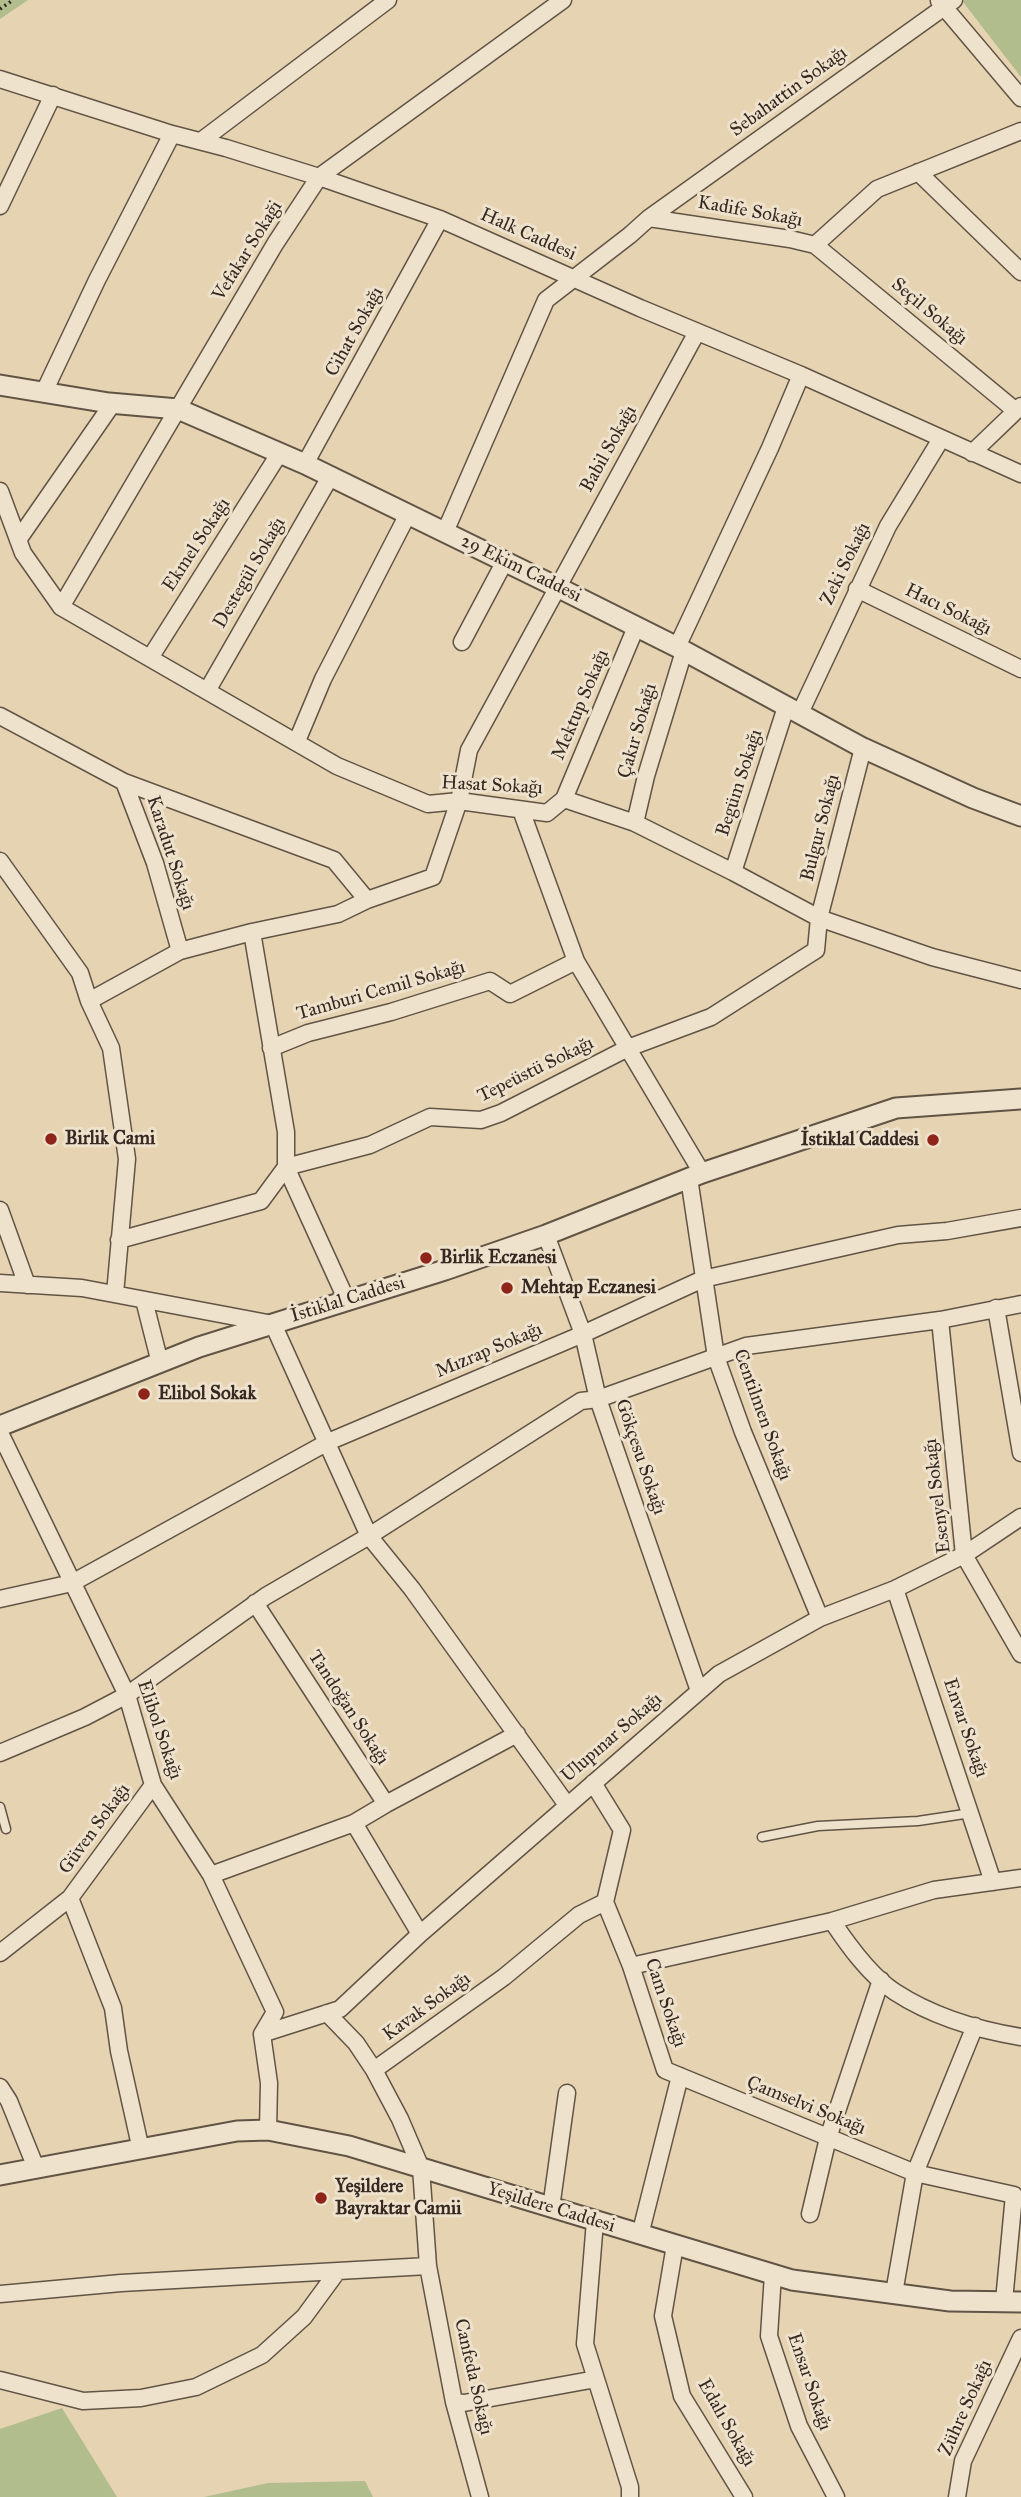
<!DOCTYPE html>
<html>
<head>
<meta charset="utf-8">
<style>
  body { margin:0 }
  canvas { display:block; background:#e5d3b2 }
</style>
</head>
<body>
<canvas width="1021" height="2497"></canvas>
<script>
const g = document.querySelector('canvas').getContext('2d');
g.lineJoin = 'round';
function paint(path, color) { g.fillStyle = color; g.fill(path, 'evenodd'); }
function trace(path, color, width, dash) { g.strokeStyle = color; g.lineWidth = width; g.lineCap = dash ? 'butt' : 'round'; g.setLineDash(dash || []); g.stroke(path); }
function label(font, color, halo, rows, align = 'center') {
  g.font = font + ' "IM FELL Great Primer",serif'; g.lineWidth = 6; g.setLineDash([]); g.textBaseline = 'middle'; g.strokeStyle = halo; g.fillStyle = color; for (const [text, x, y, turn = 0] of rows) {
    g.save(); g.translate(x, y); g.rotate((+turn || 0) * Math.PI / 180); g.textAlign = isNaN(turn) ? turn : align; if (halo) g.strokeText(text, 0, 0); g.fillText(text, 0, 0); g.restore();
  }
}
const green = new Path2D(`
  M0,0h28l-28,19z
  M965,0h56v77l-58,-75z
  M62,2408l55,89h-117v-68z
  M365,2481l8,16h-169l64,-14z`);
const path = new Path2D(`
  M0,9l13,-9`);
const service = new Path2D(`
  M0,1807l6,22
  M762,1837l56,-11 100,-5 53,-8`);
const minor = new Path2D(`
  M939,1l82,97
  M0,79l172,55 54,14 93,29 121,42 200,89 161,67 220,99
  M201,141l187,-141
  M918,172l103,100
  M0,206l53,-111
  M649,218l141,21 25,6 62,-56 144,-58
  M815,245l201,166
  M44,392l53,-112 75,-146
  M972,453l49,-47
  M305,464l135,-245
  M0,491l23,62 38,54 276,159 91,38 31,-3 88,12 17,-14 71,24 98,49 86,46 113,39 89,23
  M445,532l101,-232 84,-65 19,-17 305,-218
  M18,540l95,-137
  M857,589l164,80
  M61,607l214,-363 44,-67 244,-177
  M462,642l43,-81
  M677,647l93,-199 31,-73
  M150,658l129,-204
  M207,691l123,-214
  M800,713l88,-187 53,-87
  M0,716l124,66 31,81 25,88
  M297,741l26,-62 85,-165
  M124,782l210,78 33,40 66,-23 26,-76 10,-51 228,-418
  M564,799l72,-172
  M521,810l55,151
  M635,823l11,-47 38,-125
  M0,861l80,112 9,28 22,47 16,111 -12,135
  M733,872l53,-165
  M252,932l86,-18 29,-14
  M89,1001l91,-50 72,-19 34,200v35l61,134
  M271,1048l37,-15 83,-21 99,-31 20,13 66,-33 126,212
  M689,1178l27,179 27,75 77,186
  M0,1210l27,75
  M546,1235l37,99 15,65 101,292
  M119,1240l142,-39 25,-34 84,-22 60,-28 51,3 20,-7 127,-65 83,-31 105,-67 3,-32 44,-170
  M0,1283l82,5 191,36 96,212 43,53 155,216
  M144,1300l16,63
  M996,1308l25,145
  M940,1320l24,235 57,99
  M0,1433l127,262 26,90 58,90 64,137 -13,22
  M895,1589l98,293
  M0,1599l72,-16 256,-141 255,-108 120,-55 195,-44 49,-4 74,-13
  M255,1603l131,201 -32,19
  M0,1753l85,-36 42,-22 139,-99 103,-60 212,-135 17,-2 148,-53 194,-26 81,-16
  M593,1783l29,47 -17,72 26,64 34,104 250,103 60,-147
  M386,1804l131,-70
  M211,1875l143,-52 66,111
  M70,1898l83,-113
  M832,1921c16,24 38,55 63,71 37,24 83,38 126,45
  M0,1953l70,-55 43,110 6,43 22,99
  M631,1966l201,-45 102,-31 87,-12
  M262,2034l78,-25 80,-75 299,-260 101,-56 75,-29 69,-34 57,-38
  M262,2034l7,49 -1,47
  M374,2070l130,-93 75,-62 26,-13
  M0,2087l9,14 27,67
  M551,2208l16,-115
  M810,2214l18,-76 53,-158
  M595,2221l-10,123 45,143v10
  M640,2235l40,-159
  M675,2245l-12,71 19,80 62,101
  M428,2266l26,136 26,95
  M773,2274l-4,62 30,90 37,71
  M894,2293l21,-120 99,22 -10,106
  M0,2294l121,-11 307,-17 -7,-98 -21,-49 -26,-49 -18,-27 -29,-30
  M0,2380l83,21 58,-3 55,-11 66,-32 42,-38 33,-45
  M454,2402l10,1 132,-24
  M957,2497l6,-36 58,-123`);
const tertiary = new Path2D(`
  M0,385l109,18 69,6 127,55 252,123 120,60 186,101 110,50 48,18
  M0,1426l199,-79 246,-77 101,-35 156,-62 194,-65 125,-9
  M0,2175l237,-44 31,-1 81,16 443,134 158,21 71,1`);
const markers = [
  [51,1139,7,"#8f2418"],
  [933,1140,7,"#8f2418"],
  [426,1258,7,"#8f2418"],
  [507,1288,7,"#8f2418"],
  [144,1394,7,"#8f2418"],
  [321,2198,7,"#8f2418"]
];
const streetNames = [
  ["Sebahattin Sokağı",789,92,-36],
  ["Kadife Sokağı",750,212,10],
  ["Halk Caddesi",528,235,24],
  ["Vefakar Sokaği",248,251,-58],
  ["Seçil Sokağı",929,312,40],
  ["Cihat Sokağı",355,332,-61],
  ["Babil Sokağı",609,449,-61],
  ["Ekmel Sokağı",197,545,-57],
  ["Zeki Sokağı",846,564,-64],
  ["29 Ekim Caddesi",521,569,26],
  ["Destegül Sokağı",250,573,-60],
  ["Hacı Sokağı",948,610,26],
  ["Mektup Sokağı",581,705,-67],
  ["Çakır Sokağı",638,731,-74],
  ["Begüm Sokağı",740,783,-72],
  ["Hasat Sokağı",492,786,3],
  ["Bulgur Sokağı",821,828,-76],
  ["Karadut Sokağı",170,853,72],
  ["Tamburi Cemil Sokağı",381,991,-16],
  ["Tepeüstü Sokağı",536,1070,-26],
  ["İstiklal Caddesi",348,1300,-17],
  ["Mızrap Sokağı",489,1351,-23],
  ["Centilmen Sokağı",762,1415,70],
  ["Gökçesu Sokağı",640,1457,71],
  ["Esenyel Sokağı",938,1496,-97],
  ["Tandoğan Sokağı",348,1708,57],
  ["Envar Sokağı",965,1728,71],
  ["Elibol Sokağı",159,1730,71],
  ["Ulupınar Sokağı",612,1738,-41],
  ["Güven Sokağı",95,1829,-54],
  ["Cam Sokağı",665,2003,71],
  ["Kavak Sokağı",427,2007,-36],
  ["Çamselvi Sokağı",806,2106,22],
  ["Yeşildere Caddesi",551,2208,17],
  ["Canfeda Sokağı",473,2377,77],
  ["Ensar Sokağı",809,2382,71],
  ["Zühre Sokağı",966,2408,-66],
  ["Edalı Sokağı",726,2423,60]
];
const poiNames = [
  ["Birlik Cami",65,1139],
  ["İstiklal Caddesi",919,1140,"right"],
  ["Birlik Eczanesi",440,1258],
  ["Mehtap Eczanesi",521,1288],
  ["Elibol Sokak",158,1394],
  ["Yeşildere",335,2187],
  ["Bayraktar Camii",335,2209]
];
paint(green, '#b2bd8e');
trace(service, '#615445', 11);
trace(minor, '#615445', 19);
trace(tertiary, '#615445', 23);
trace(path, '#352921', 3.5, [2, 3.5]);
trace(service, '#eee2cd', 8);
trace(minor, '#eee2cd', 16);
trace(tertiary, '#eee2cd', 19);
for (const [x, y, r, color] of markers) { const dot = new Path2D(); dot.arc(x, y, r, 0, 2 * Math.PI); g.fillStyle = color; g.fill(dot); trace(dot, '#eee2cd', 2.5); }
label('19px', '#352921', '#eee2cd', streetNames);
label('bold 19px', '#352921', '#eee2cd', poiNames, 'left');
</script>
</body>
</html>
